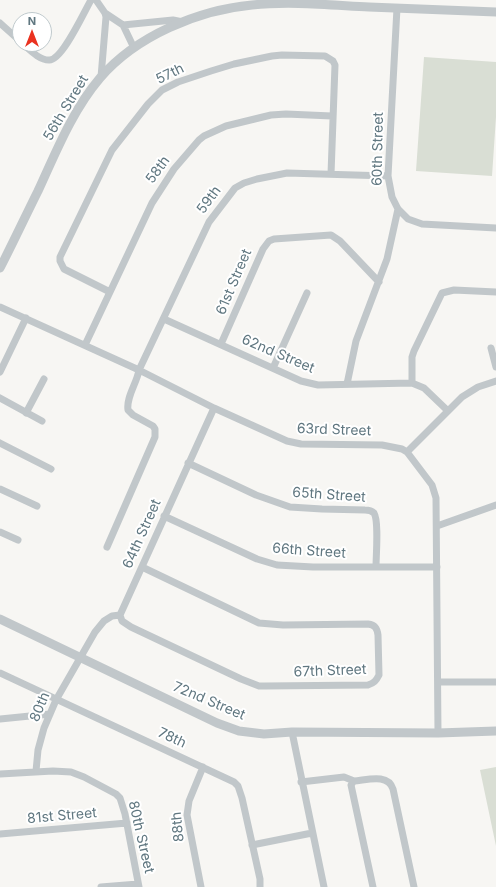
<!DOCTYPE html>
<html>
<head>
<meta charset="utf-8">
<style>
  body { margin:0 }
  #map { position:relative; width:496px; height:887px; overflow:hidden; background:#f7f6f3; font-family:Inter,sans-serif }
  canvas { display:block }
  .north { position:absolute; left:12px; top:12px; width:40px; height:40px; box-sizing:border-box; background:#fff; border:1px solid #bfc9cc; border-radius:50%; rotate:0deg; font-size:11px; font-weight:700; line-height:16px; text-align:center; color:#607780 }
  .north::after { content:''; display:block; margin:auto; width:14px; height:18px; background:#ea3220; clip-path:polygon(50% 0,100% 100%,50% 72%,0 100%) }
</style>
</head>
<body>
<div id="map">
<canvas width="496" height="887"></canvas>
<div class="north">N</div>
</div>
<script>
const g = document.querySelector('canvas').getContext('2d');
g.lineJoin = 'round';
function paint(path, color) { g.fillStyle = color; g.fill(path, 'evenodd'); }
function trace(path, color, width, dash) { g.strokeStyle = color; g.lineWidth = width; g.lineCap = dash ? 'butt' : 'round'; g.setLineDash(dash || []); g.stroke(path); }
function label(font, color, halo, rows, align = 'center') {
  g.font = font + ' Inter,sans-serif'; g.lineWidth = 4; g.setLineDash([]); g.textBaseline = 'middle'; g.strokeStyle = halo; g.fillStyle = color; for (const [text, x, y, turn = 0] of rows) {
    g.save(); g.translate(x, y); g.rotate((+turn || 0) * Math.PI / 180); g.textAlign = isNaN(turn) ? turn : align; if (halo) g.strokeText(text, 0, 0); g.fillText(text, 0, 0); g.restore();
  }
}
const green = new Path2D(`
  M424,57l72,5v55l-4,59 -76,-5z
  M496,767v79l-16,-76z`);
const minor = new Path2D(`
  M96,0l9,13 1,4 -5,60
  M397,8l-9,168 4,21 6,12 10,10 14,5 74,4
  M105,13l18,12 50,-5 10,2
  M0,23l20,18
  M123,25l11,23
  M23,44c7,6 16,16 26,16 13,1 35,-48 42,-60
  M110,292l-46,-23 -4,-8v-4l52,-107 36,-46 14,-14 16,-8 33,-11 23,-7 38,-8 10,-1 43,1 8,5 2,4 -4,109
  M0,307l139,63 75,38 73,33 14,3 81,1 20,4 5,3 25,33 4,13 2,235
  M164,319l137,62 17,4 94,-2 12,5 24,23
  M221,344l42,-95 6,-8 5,-2 57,-4 9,6 39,41
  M85,345l67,-142 22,-34 25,-29 5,-4 22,-10 45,-11 15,-1 46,2
  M491,348l5,19
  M273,368l34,-75
  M0,372l26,-54
  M412,383v-26l2,-6 28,-58 12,-3 42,2
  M347,384l9,-43 31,-82 11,-50
  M0,398l42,23
  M26,413l18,-34
  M0,443l51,26
  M407,452l55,-55 16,-10 18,-6
  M188,463l68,32 34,12 32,2 43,1c3,0 7,1 9,3 5,8 2,43 2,54
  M0,489l37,17
  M164,516l93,43 20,6 36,2h124
  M437,526l59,-21
  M0,532l18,8
  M107,547l48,-110v-8l-2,-3 -20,-11 -5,-5c-2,-13 9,-27 11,-40l70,-148 26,-34 9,-5 13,-4 30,-6 101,3
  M120,615l2,6 9,6 110,52 18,7h6l103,-1c6,-2 8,-4 11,-10l-1,-40c-1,-7 -3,-10 -10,-11l-85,1 -24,-2 -117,-56
  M120,615l94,-207
  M0,673l234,109 4,4 4,12 18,81v8
  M438,682h58
  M0,719l50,-5
  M292,732l32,155
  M36,771l2,-21 6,-22 12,-28 39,-68 9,-11 8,-5 8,-1
  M0,774l53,-3 18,1 13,5 32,17 4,4 5,16 14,73
  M301,782l43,-5 10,4
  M0,834l127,-11
  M252,845l60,-12
  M101,887l37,-3
  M201,887l-14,-72 2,-14 14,-34
  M373,887l-22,-102 3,-4c13,-1 34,-8 39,8l21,98`);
const tertiary = new Path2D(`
  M0,268c13,-25 25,-51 38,-77 18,-39 34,-80 62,-113 36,-42 98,-68 152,-73 38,-4 78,0 117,2 42,2 85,3 127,5
  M0,619l217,104 22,8 25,3 28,-2 146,1 58,-2`);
const streetNames = [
  ["57th",170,74,-26],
  ["56th Street",66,108,-59],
  ["60th Street",378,149,-89],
  ["58th",158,170,-54],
  ["59th",209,200,-54],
  ["61st Street",234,282,-67],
  ["62nd Street",278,354,23],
  ["63rd Street",334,430,2],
  ["65th Street",329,495,4],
  ["64th Street",142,534,-66],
  ["66th Street",309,551,4],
  ["67th Street",330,671,-2],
  ["72nd Street",209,701,23],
  ["80th",40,707,-67],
  ["78th",172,738,25],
  ["81st Street",62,816,-5],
  ["88th",178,827,-96],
  ["80th Street",141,837,77]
];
paint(green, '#d9ded4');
trace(minor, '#c1c7ca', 7);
trace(tertiary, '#c1c7ca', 9);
label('14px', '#607780', '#fff', streetNames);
</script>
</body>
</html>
